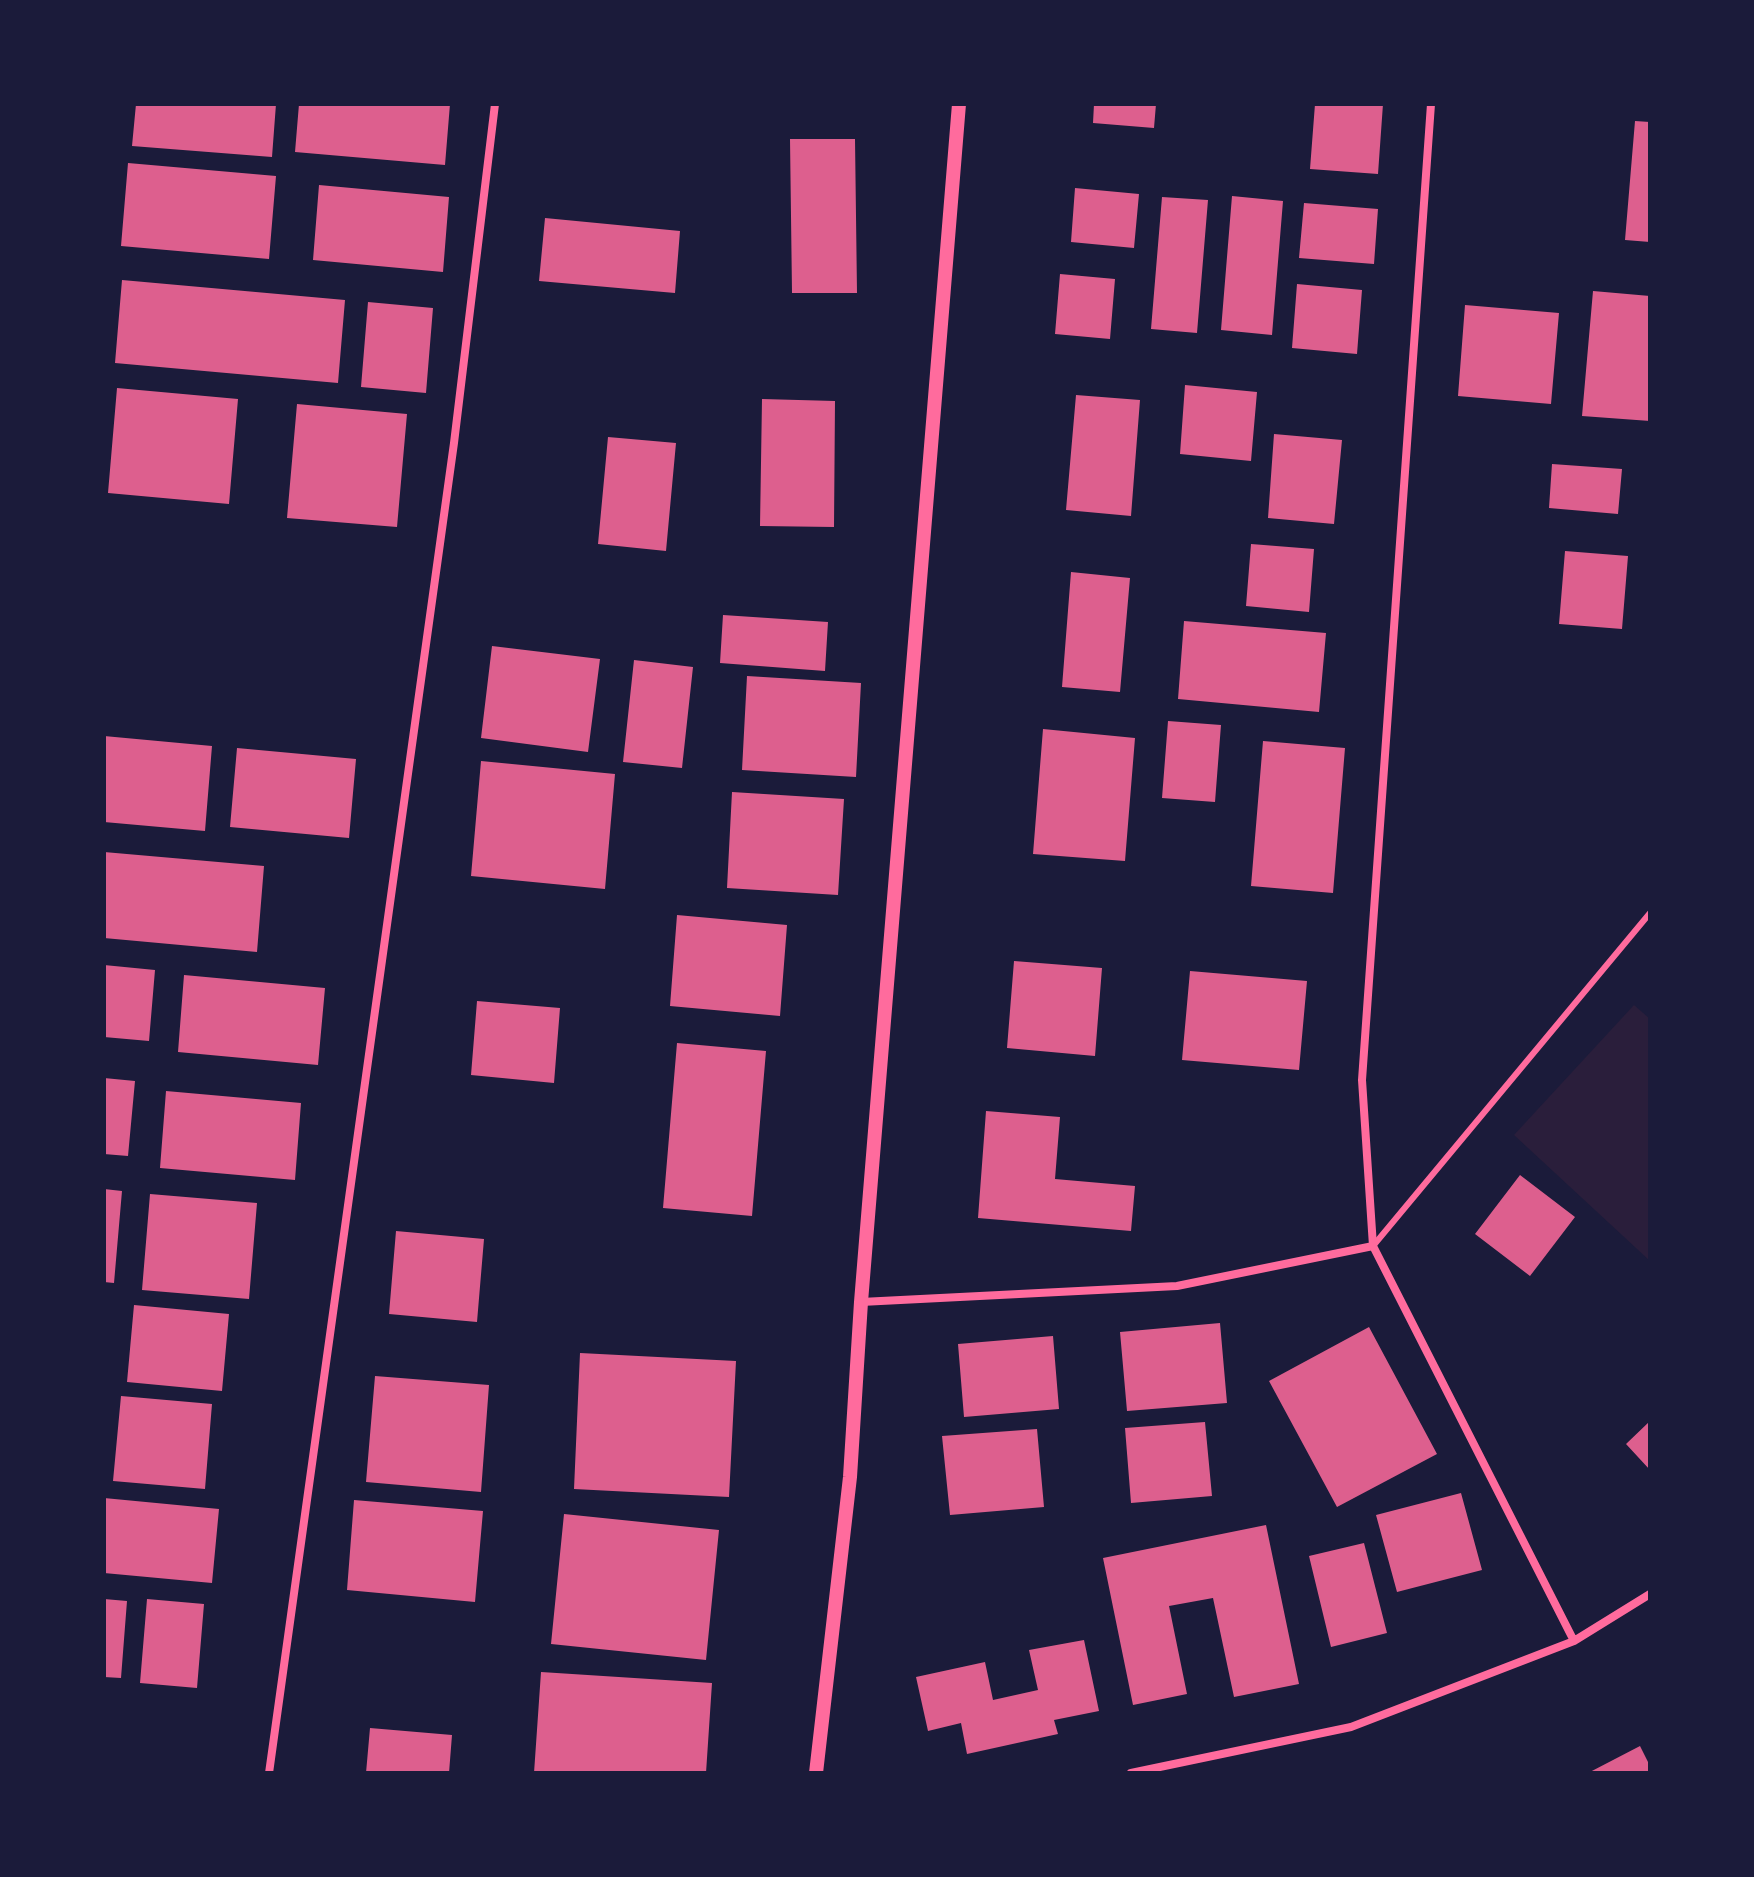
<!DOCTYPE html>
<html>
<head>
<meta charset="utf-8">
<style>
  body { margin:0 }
  #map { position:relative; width:1754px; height:1877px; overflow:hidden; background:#1b1b3a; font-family:"Fira Sans Condensed",sans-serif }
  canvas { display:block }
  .frame { position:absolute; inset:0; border:106px solid #1b1b3a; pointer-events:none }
</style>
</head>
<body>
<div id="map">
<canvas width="1754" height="1877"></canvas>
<div class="frame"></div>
</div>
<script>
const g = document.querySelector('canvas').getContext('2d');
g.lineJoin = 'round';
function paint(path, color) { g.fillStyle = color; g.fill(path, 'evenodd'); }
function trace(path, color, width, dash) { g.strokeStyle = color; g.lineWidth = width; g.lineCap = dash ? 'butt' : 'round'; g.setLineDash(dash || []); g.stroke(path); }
const green = new Path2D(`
  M1634,1005l16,14v242l-136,-126z`);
const building = new Path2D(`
  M136,104h140l-4,53 -140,-11z
  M299,104h151l-5,61 -150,-13z
  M1094,104h62l-2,24 -61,-5z
  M1315,104h68l-5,70 -68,-5z
  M1635,121l15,1v120l-25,-2z
  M790,139h65l2,154h-65z
  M128,163l148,13 -7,83 -148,-13z
  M319,185l130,12 -6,75 -130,-12z
  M1075,188l64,6 -5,54 -63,-6z
  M1232,196l51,5 -11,134 -51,-5z
  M1162,197l46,3 -11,133 -46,-4z
  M1304,203l74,6 -4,55 -75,-6z
  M545,218l135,13 -5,62 -136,-12z
  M1060,274l55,5 -5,60 -55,-5z
  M122,280l223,20 -7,83 -223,-20z
  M1297,284l65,6 -5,64 -65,-6z
  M1593,291l57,5v125l-68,-5z
  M368,302l65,6 -7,85 -65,-6z
  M1465,305l94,8 -8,91 -93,-8z
  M1185,385l72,7 -6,69 -71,-7z
  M117,388l121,11 -9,105 -121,-11z
  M1076,395l64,5 -9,116 -65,-6z
  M762,399l73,2 -1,126 -74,-1z
  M297,404l110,10 -10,113 -110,-9z
  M1274,434l68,6 -8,84 -66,-6z
  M608,437l68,6 -10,108 -68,-7z
  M1552,464l70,5 -4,45 -69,-6z
  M1251,544l63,5 -5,63 -63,-6z
  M1565,551l63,5 -6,73 -63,-5z
  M1071,572l59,6 -10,114 -58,-5z
  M723,615l105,7 -3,49 -105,-8z
  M1184,621l142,12 -7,79 -141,-13z
  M492,646l108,13 -12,93 -107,-14z
  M634,660l59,7 -11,101 -59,-6z
  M747,676l114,7 -5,94 -114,-7z
  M1168,721l53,4 -6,77 -53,-4z
  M1043,729l92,9 -10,123 -92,-7z
  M104,736l108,10 -7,85 -101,-9z
  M1263,741l82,7 -12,145 -82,-7z
  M237,748l119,11 -7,79 -119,-11z
  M481,761l134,13 -10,115 -134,-13z
  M732,792l112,7 -6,96 -111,-7z
  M104,852l160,14 -7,86 -153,-14z
  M677,915l110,10 -7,91 -110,-10z
  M1014,961l88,7 -7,88 -88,-8z
  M104,965l51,5 -6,71 -45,-4z
  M1190,971l117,10 -8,89 -117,-10z
  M184,975l141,13 -7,77 -140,-13z
  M477,1001l83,7 -6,75 -83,-8z
  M677,1043l89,8 -14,165 -89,-8z
  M104,1078l31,3 -7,75 -24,-2z
  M166,1091l135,12 -6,77 -135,-12z
  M986,1111l74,6 -5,62 80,7 -4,45 -153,-13z
  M1520,1175l55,42 -45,59 -55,-42z
  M104,1189l18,2 -8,92 -10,-1z
  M150,1194l107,9 -8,96 -107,-9z
  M396,1231l88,8 -7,83 -88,-8z
  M134,1305l95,9 -7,77 -95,-9z
  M1220,1323l7,80 -100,8 -7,-79z
  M1369,1327l68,127 -100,53 -68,-126z
  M1053,1336l6,73 -95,8 -6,-73z
  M580,1353l156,8 -7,136 -155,-8z
  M375,1376l114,9 -8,107 -115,-10z
  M121,1396l91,8 -7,85 -92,-8z
  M1650,1421v49l-24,-26z
  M1205,1422l7,74 -81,7 -6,-75z
  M1037,1429l7,78 -94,8 -8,-79z
  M1461,1493l21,77 -85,22 -21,-77z
  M104,1498l115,11 -7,74 -108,-10z
  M354,1500l129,11 -8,91 -128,-12z
  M564,1514l155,16 -13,130 -155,-16z
  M1266,1525l33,159 -65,13 -21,-99 -44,8 18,88 -54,11 -30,-147z
  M1364,1543l23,90 -56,14 -22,-91z
  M104,1599l23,2 -6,77 -17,-1z
  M147,1599l57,5 -7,84 -57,-5z
  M1084,1640l15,71 -45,9 4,14 -91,20 -6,-31 -33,8 -12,-54 69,-15 8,38 45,-10 -9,-40z
  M541,1672l171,11 -6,90h-172z
  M370,1728l82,7 -3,38h-83z
  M1640,1746l10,20v7h-62z`);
const service = new Path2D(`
  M1373,1246l277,-333`);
const minor = new Path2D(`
  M1431,104l-69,976 11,166 201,395
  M861,1302l316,-16 196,-40
  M269,1773l185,-1330 41,-339
  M1131,1773l220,-46 223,-86 76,-47`);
const tertiary = new Path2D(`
  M816,1773l34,-296 11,-175 98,-1198`);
paint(green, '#2a1e3b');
paint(building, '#dd5f8e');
trace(service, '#ff6b9d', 6);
trace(minor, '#ff6b9d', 8);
trace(tertiary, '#ff6b9d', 14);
</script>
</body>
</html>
